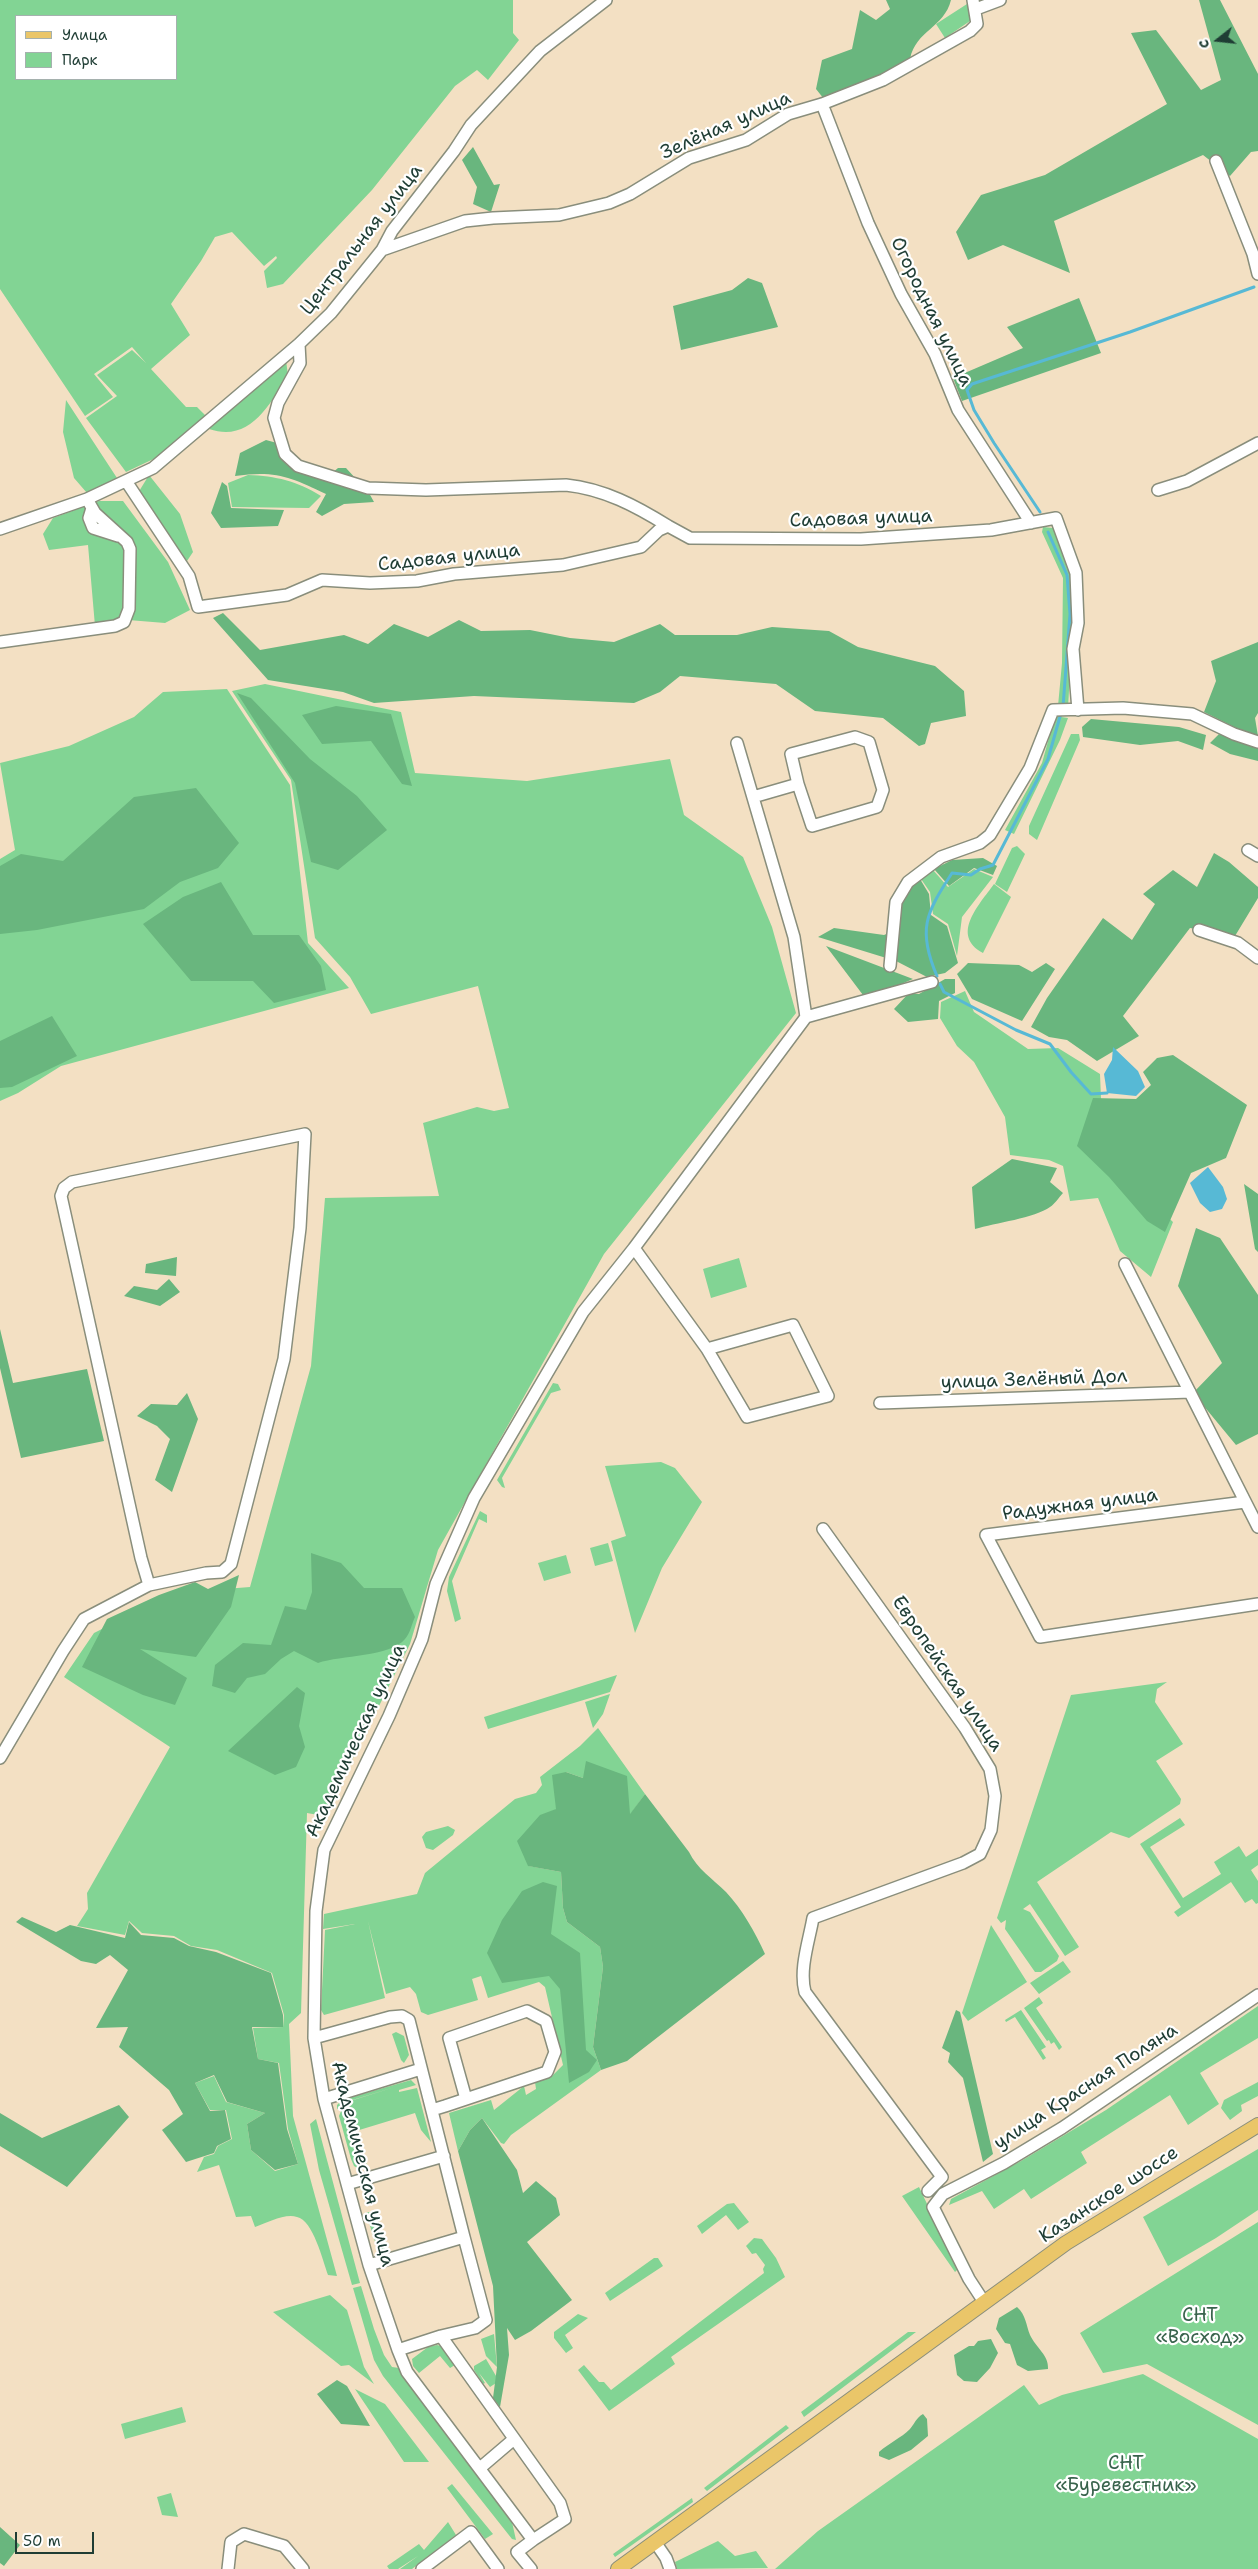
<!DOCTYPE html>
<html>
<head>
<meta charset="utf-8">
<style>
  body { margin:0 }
  #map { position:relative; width:1258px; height:2569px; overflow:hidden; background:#f3e0c3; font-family:"Shantell Sans",sans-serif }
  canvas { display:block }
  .legend { position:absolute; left:15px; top:15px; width:162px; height:65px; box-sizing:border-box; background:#fff; border:1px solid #a5b1ae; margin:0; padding:6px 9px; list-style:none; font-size:15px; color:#1f3d34 }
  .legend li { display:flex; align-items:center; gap:10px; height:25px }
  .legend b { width:25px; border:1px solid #a5b1ae }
  .north { position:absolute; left:1193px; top:15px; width:50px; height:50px; -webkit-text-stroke:4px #fff; paint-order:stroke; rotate:254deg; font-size:14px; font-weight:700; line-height:20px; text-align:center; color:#1f3d34 }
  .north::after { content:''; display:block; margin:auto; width:18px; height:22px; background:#1f3d34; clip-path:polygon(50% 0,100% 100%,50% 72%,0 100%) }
  .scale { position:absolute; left:15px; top:2532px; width:79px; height:22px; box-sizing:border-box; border:2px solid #1f3d34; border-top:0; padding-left:6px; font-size:15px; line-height:18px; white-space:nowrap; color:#1f3d34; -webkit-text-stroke:4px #fff; paint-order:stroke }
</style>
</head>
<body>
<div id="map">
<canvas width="1258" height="2569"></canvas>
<ul class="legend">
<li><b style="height:6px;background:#eac669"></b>Улица</li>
<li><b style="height:14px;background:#82d494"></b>Парк</li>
</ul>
<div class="north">С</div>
<div class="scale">50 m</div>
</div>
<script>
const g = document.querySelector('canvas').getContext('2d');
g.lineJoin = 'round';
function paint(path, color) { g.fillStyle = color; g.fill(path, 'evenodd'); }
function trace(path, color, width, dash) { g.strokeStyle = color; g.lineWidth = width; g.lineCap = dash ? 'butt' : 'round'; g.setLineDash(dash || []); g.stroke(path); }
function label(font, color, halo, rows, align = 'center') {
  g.font = font + ' "Shantell Sans",sans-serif'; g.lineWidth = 4.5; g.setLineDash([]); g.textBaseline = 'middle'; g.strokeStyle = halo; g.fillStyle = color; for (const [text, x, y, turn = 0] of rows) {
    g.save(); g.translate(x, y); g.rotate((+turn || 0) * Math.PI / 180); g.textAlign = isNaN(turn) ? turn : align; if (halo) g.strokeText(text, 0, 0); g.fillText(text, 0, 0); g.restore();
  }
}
const green = new Path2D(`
  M0,0h513v33l6,7 -31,40 -11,-10 -22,16 -83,104 -89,94 -16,4 -3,-17 13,-13 -1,-2 -12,10 -32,-34 -17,5 -14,24 -30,43 19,31 -39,34 35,38h11l9,9 -44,39 -36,17 -40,-54 31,-22 -20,-21 35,-25 14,13 -14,-16 -38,27 19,23 -28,19 -85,-127zM16,16h160v63h-160z
  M967,4l6,15 -28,19 -9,-14z
  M286,360l2,16c-19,29 -38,67 -79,53z
  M66,400l51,78 -30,15 -13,-15 -11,-46z
  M149,475l31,39 13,38 -8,12 -47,-71z
  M248,475c28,1 49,6 73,21l-12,12 -77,-1 -4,-24z
  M99,501h24l45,61 22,48 -25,13 -49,-4 -21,7 -7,-81 -39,5 -6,-16 10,-16z
  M1043,527l10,1 17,43 4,30 -6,107 -10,-2 4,-43 1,-85 -21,-46z
  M265,684l136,28 14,61 112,8 143,-22 14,56 59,42 29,70 24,86 -192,241 -166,296 -28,94 -86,172 -17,-3 -6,200 -12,11 4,92 44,160 -9,-1c-5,-14 -15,-55 -31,-58 -12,-4 -30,6 -42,10l-4,-11 -15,1 -17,-52 -22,7 7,-15 10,-3 4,-8 14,-7 -6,-29h-16l-15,-27 19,-7 12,26 39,11 -18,11 4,26 24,21 23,-7 -10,-35 -9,-66 -21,-4 -5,-31 30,-1 1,-12 -12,-42 -55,-23 -26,-4 -17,-10 -32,-3 -13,-12 -4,14 -48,-9 11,-17 -1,-16 83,-146 -106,-70 30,-44 80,-40 76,-6 61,-221 14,-168 114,-2 -16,-73 54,-16 17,4 15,-3 -31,-122 -107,28 -21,-37 -35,-39 -24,-158 -59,-89z
  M227,689l63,96 18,158 41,45 -288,78 -43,27 -18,8v-242l15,-9 -15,-87 69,-17 65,-29 29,-25z
  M1055,716l13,2 -8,22 -46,94 -9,-4 37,-67z
  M1071,734h8l1,6 -43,100 -8,-6v-8z
  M1017,846l8,8 -18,38 -12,-8 17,-36z
  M974,869l19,8 -31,40 -5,39 -9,-32 -15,-10 -3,-22 -9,-13 12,-9 15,17z
  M994,884l17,13 -28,56c-33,-18 -4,-48 11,-69z
  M965,991l9,21 54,37 30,-1 42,26 1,25 20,75 52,48 -22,55 -31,-26 -22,-53 -28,3 -7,-35 -14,-6 -39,-5 -5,-38 -31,-55 -17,-16 -17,-28 1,-16z
  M739,1258l8,29 -36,11 -8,-29z
  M553,1383l5,1 3,6 -10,3 -49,85 3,10 -3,-1 -5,-7z
  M661,1462l14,6 27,34 -40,66 -27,65 -24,-92 15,-5 -21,-70z
  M480,1511l7,4v8l-8,-4 -27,62 9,38 -6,3 -8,-31 2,-14z
  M608,1543l5,18 -18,5 -5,-18z
  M566,1555l5,18 -27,8 -6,-18z
  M617,1675l-7,17 -122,37 -4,-12z
  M1167,1682l-10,7 -2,13 28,42 -27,17 25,38 -1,5 -51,34 -18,-6 -74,50 42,65 -14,9 -35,-52 -7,5 7,3 29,44 -2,5 -16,11h-6l-30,-43 1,-9 -5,3 -4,-5 74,-223z
  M610,1694l-7,20 -10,14 -8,-26z
  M598,1728l47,66 -15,21 -47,-37 -17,-6 -10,37 -27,57 32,6 2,36 4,14 33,25 3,20 -10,80 8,23 -90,65 -7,9 -3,-1 -19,-25 -12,12 -12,21 -9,-38 42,-13 3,10 30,-24 2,9 10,-6 -1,-7 16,-5 12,-12 -18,-78 -6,-5 -51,16 -7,-22 -9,3 6,21 -50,15 -7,-3 -5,-18 -6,-7 -24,7 -18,-73 17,77 -61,17 -3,-5 4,-80 30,-6 -32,5 1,-15 93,-20 8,-21 90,-74 21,-6 6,-8 -2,-8 40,-31z
  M1180,1818l5,7 -35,22 33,51 38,-24 -7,-12 25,-16 7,11 12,-8v16l-7,5 7,11v22l-2,1 -4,-5 -7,4 -14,-21 -53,35 -4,-5 7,-5 -41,-63z
  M448,1826l7,4 -2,5 -20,15 -7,-2 -4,-11 4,-5z
  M991,1925l36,57 -59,39 -6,-8z
  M1063,1961l8,11 -32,22 -9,-11z
  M1039,1997l4,6 -7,5 26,39 -3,3 -5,-8 -3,2 -2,-4 -2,1 -23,-33z
  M1258,2006v32l-58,35 19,31 -31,21 -18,-30 -89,57 6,11 -56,36 -7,-10 -30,20 -12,-18 -33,14 2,-6 70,-38 85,-51z
  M1021,2010l25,37 -5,3 5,8 -3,2 -28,-43 -9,5 -1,-2z
  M396,2032l8,4 5,19 -5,8 -3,-3 -9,-26z
  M411,2080l5,5 -17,5v2l18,-4 14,54 -10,-12 -6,-17 -59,18 5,24 7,11 -9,3 -5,-3 -3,-7 -12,-43 2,-5 8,-3 -2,-6 51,-16 -52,16 1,4 -10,3v-4l5,-5z
  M1258,2082v14l-17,9 1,6 -12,9 -9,-12 3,-8z
  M316,2119l44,164 -8,2 -33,-115 -9,-46z
  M1258,2149v61l-42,28 -48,28 -25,-49z
  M919,2187l39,82 -3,3 -53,-76z
  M734,2203l15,19 -11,8 -12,-15 -24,19 -5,-8 30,-22z
  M369,2212l5,2 6,22 9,14 -8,2 -4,-4 -11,-35z
  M1258,2222v203l-111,-61 -44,9 -23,-40z
  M754,2238l8,1 14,19 9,19 -114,80 4,7 -66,47 -31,-41 6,-5 15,17h5l7,8 153,-117 -1,-4 2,-4 -9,-12 -4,1 -6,-8z
  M654,2258h4l5,8 -53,35 -5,-8z
  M361,2286l13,43 10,26 8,12 7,1 113,154 4,18 -4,-1 -129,-163 -9,-16 -21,-72z
  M330,2295l17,15 17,57 10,17 -25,-19 -8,1 -68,-54z
  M578,2314l10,4 -23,17 8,13 -7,5 -12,-15v-6z
  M908,2332h8l-112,85 -3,-5z
  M494,2334l3,33 -11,-11 -5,-17z
  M437,2345l4,1 14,19 -5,3 -10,-12 -21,17 -6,-7 -1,-7 16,-12z
  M486,2359l13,22 -9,6 -11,-14 6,10 -2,1 -9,-14v-4z
  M1143,2374l115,65v130h-483l43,-38 206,-146 15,20 23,-10z
  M355,2389l30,15 44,58h-25z
  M182,2407l4,15 -61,17 -4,-15z
  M786,2425l3,3 -82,63 -3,-3z
  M452,2484l41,50 -8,5 -38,-51z
  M171,2493l7,24 -16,-2 -5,-18z
  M692,2498l1,4 -78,55 -2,-3z
  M448,2522l8,13 -44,34h-12l18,-13 -20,13h-9l-2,-3 32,-22 5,6z
  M718,2541l17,15 21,-5 12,17 -91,1 -2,-7z`);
const forest = new Path2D(`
  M886,0h65c-7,28 -35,30 -41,59l-24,14 -62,26 -8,-10 6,-29 30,-11 8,-39 16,10 14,-11z
  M1199,0h21l38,74v77l-7,1 -21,24 -27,-21 -149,66 16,52 -67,-28 -35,15 -12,-28 25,-37 64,-20 122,-71 -36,-71 25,-3 45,60 20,-10z
  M473,147l21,38 6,-1 -9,28 -18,-8 4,-17 -15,-27z
  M748,278l14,5 16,44 -97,23 -8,-44 59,-16z
  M1079,298l22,55 -139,48 -9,-23 70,-30 -16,-21z
  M266,440l11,3 10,22 37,15 14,-12h8l23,25 5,9 -30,2 -22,12 -6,-4 10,-18c-35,-17 -51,-24 -91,-18l5,-23z
  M222,482l5,4 4,22 53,2 -6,16 -57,2 -10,-15z
  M223,613l37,37 84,-15 24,9 26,-20 34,13 31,-17 22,11 49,-1 40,8 44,4 46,-18 15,11h62l35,-8 57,4 29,16 77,19 29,25 2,25 -35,7 -6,21 -6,2 -36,-28 -68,-7 -39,-27 -96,-8 -20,16 -26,11 -160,-7 -100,7 -31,-11 -75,-12 -55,-62z
  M1258,642v71l-3,5 3,18 -18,-6 -36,-18 12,-31 -5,-20z
  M237,693l14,5 59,61 47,37 30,34 -49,40 -27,-8 -16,-79z
  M336,706l55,8 21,72 -10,-2 -31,-43 -49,3 -20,-29z
  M1091,719l88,8 27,8 -3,15 -25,-9 -38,4 -57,-8 -1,-10z
  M1219,734l39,15v12l-28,-7 -20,-11z
  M196,788l43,55 -21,25 -38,14 -36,27 -107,21 -37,4v-68l21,-12 42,7 71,-64z
  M1214,853l15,9 29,25v11l-23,38 -45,-8 -67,88 16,20 -42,25 -30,-21 -18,-3 -18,-10 16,-29 56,-80 29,22 23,-36 -12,-10 30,-24 24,17z
  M983,858l14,8 -4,9 -19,-7 -25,18 -15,-17 18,-9z
  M920,879l9,15 2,21 16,11 11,37 -13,10 -18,4 -31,-16 -78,-24 16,-9 50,7 12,-5c2,-22 4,-38 24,-51z
  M221,882l32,53h46l22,31 5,24 -52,13 -21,-22h-62l-48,-57 40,-27z
  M826,946l87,33 -47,20z
  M968,963l51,2 13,7 14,-9 9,6 -33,52 -50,-22 -15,-25z
  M945,979h10v14l-16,8 -1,18 -30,3 -14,-13 14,-15h11z
  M52,1016l25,40 -65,31 -12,1v-47z
  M1173,1055l74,50 -21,53 -35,15 -26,59 -18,-11 -38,-44 -32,-31 16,-48 43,1 15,-14 -8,-13 14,-14z
  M1012,1159l45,9 -7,14 13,11c-4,4 -8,11 -13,14 -15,11 -55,16 -75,22l-3,-42z
  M1244,1184l14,10v58l-3,-3z
  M1196,1228l24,10 38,57v139l-22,11 -43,-52 29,-30 -44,-77z
  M177,1257l-1,19 -31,-3 1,-9z
  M169,1279l11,13 -20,14 -36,-10 10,-10 23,4z
  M0,1329l13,54 74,-14 17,72 -83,17 -21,-90z
  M187,1393l11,26 -26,73 -17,-12 15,-41 -13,-13 -20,-10 14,-12 26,1z
  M311,1553l30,10 23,25h38l13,29c-3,6 -5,17 -10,22 -15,18 -64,16 -87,24l-24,-12 -13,8 -16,15 -18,4 -12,15 -23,-7 3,-21 28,-22 28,2 14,-39 21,4 6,-18z
  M239,1575l-8,32 -35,50 -56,-8 47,29 -12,27 -32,-10 -61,-28 25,-48 52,-24 36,-13 13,7z
  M297,1687l8,6 -6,33 6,21 -9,20 -21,8 -47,-24z
  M586,1761l41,15 3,38 15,-20 44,58c8,17 24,27 37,40 16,17 29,40 39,62l-138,107 -26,9 -8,-23 10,-80 -3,-20 -33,-25 -4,-14 -2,-36 -33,-6 -11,-25 23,-26 16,-6 -4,-34 14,-3 17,6z
  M543,1882l14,4 -6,48 29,19 6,97 11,10 -8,12 -20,11 -9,-94 -11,-13 -47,7 -15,-30 15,-33 20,-29z
  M22,1917l34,15 14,-7 55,13 4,-16 12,13 33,3 15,8 27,6 55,21 12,42v12h-31l6,32 20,4 9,66 11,35 -23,6 -24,-20 -4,-26 18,-11 -38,-11 -13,-27 -19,8 15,28 15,-1 6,29 -14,7 -3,7 -28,9 -24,-32 21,-16 -14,-24 -50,-43 9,-20 -32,1 32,-58 -18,-15 -14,9 -15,-3 -65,-39z
  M956,2010l4,2 33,142 -10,8 -20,-84 -15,-16 2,-9 -8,-5z
  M119,2105l10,12 -62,70 -67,-41v-33l42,25z
  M482,2118l35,52 6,23 13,-12 20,17 4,17 -33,27 45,58 -41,31 -16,9 -8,-12 2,27 -9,52 -7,-9 4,-31 -4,-81 -35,-135 12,-21z
  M1017,2307c9,8 9,18 13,28 6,13 19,20 18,34l-20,2 -11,-6 -7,-21 -5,-1 -9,-14 3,-11z
  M991,2339l7,14 -8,15 -13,14 -13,-1 -7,-6 -3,-20 15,-9h5l4,-5z
  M337,2380l10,6 23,40 -29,-2 -24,-30z
  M923,2414l4,5 1,17 -17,14 -22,10 -10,-4v-4c10,-9 22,-14 31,-23 5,-6 6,-11 13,-15z
  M0,2527l20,18 -16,21 -4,-3z`);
const water = new Path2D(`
  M1113,1047l25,24 7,16 -9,9 -29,-3 -3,-19 8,-14z
  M1208,1167l15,20 4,12 -5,10 -12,3 -10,-9 -10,-20z`);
const stream = new Path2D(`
  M1040,512l-46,-69 -20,-33 -7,-20 5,-6 158,-52 124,-45
  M1048,532l19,43 3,39 -7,93
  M937,976c-20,-46 -11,-63 15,-103l19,2 9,-6 13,-4 55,-106 13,-46
  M940,984l4,8 72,38 34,14 21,28 20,22 16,-1`);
const minor = new Path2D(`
  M976,9l24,-9
  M822,104l46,119 33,71 34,60 23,56 73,113
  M1216,161l37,93 5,20
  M382,250l83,-29 28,-3 66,-3 50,-12 21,-9 59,-36 57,-18 42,-26 34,-10 61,-24 87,-49 7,-7 -4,-24
  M299,344l1,19 -22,40 -4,15 11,36 13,12 70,22 58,2 140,-5c38,4 70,21 102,41
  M126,481l63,95 9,31 89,-12 35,-15 48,3 47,-2 37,-7 109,-9 78,-18 18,-17 9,-4 22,12 171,1 130,-9 65,-12 20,55 2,50 -5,26 5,61
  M1158,490l29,-9 71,-38
  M92,508l-3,10 4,10 25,8
  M0,529l87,-30 66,-31 146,-124 32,-31 51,-63 10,-19 62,-80 17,-26 69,-74 66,-51
  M0,642l115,-16 9,-4 5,-13 1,-60 -3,-7 -32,-29 -8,-14
  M737,743l57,194 12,80
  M753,797l45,-13 -7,-30 64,-17 14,5 14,48 -6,17 -65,19 -14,-42
  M1248,850l10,6
  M1199,930l39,13 20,15
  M890,966l6,-64 12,-20 33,-25 39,-14 10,-8 40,-67 23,-58 70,-2 69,6 42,20 24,8
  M634,1248l172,-231 126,-35
  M1125,1264l133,263
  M880,1403l310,-11
  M1245,1502l-259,33 54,102 218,-33
  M823,1529l142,199 25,41 5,27 -4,34 -11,24 -17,9 -150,55c-4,23 -14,51 -8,74l137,185 -14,14
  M0,1758l63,-107 21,-32 65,-34 -8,-27 -80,-362 3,-8 8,-6 233,-48 -5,94 -16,131 -53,205 -9,8 -16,1 -57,12
  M314,2038l76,-21 12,-1 7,4 55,217 -95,28
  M324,2099l97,-30
  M432,2110l13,-4 102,-34 8,-20 -9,-31 -19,-10 -78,27 17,61
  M347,2184l97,-28
  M984,2302l-15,-23 -36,-72 10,-13 61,-31 58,-35 196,-133
  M441,2336l34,-8 11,-8 -22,-83
  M398,2350l43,-14 119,167 5,16 -32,21
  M480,2468l34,-29
  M655,2542l11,16 4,11
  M228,2569l3,-27 13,-8 40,12 19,23
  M422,2569l49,-37 27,37
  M531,2569l-14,-17 16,-12 -126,-168 -9,-22 -29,-85 -45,-166 -10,-61 2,-127 8,-61 65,-134 33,-77 14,-55 38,-86 109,-186 51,-64 73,101 40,68 81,-21 -35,-71 -86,24`);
const major = new Path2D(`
  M618,2569l448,-326 192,-118`);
const streetNames = [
  ["Зелёная улица",726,126,-24],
  ["Центральная улица",362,240,-52],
  ["Огородная улица",931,312,64],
  ["Садовая улица",861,519,-2],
  ["Садовая улица",449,558,-6],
  ["улица Зелёный Дол",1034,1380,-2],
  ["Радужная улица",1080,1505,-7],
  ["Европейская улица",947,1674,56],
  ["Академическая улица",356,1741,-65],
  ["улица Красная Поляна",1086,2087,-33],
  ["Академическая улица",362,2164,76],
  ["Казанское шоссе",1109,2195,-33]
];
const parkNames = [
  ["СНТ",1200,2316],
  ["«Восход»",1200,2338],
  ["СНТ",1126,2464],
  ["«Буревестник»",1126,2486]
];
paint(green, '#82d494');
paint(forest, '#69b67e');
paint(water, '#57b9d5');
trace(stream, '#57b9d5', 3);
trace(minor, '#898e7c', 14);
trace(major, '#898e7c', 16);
trace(minor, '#fff', 11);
trace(major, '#eac669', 14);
label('19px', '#1f3d34', '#fff', streetNames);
label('19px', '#38634c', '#fff', parkNames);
</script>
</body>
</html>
